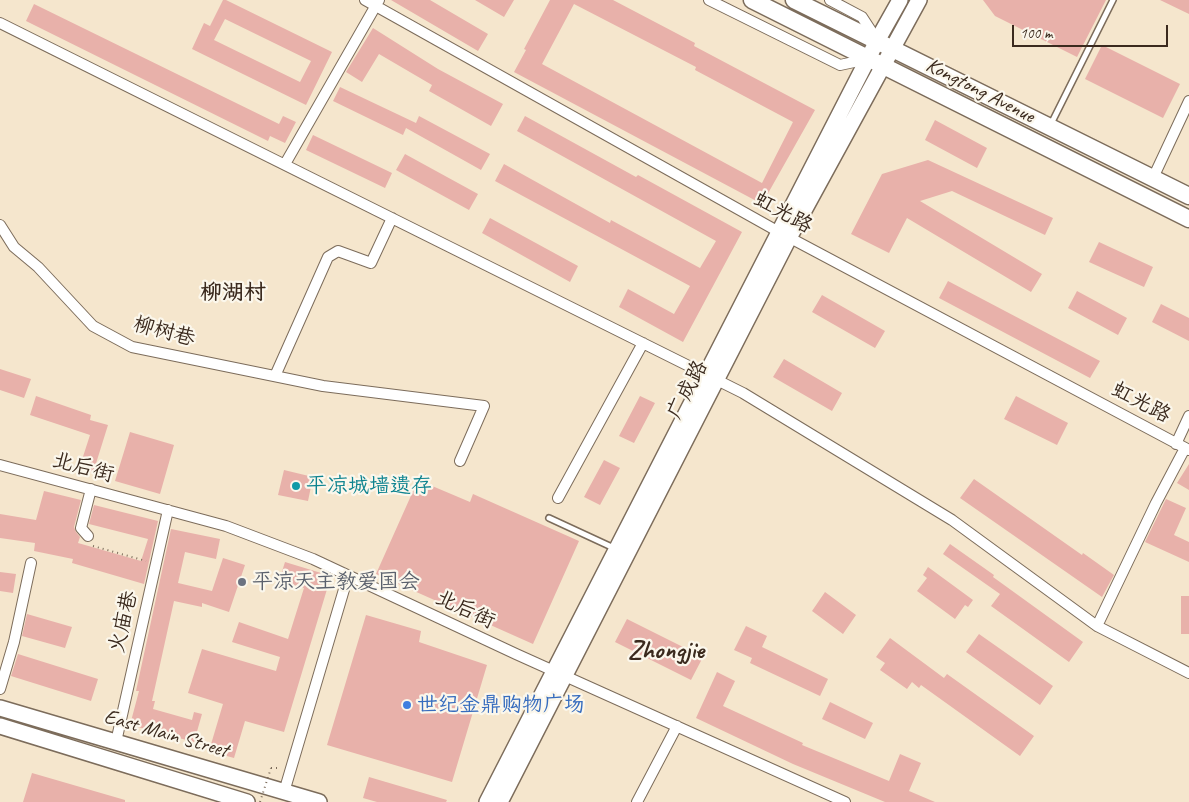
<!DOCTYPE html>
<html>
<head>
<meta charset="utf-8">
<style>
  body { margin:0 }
  #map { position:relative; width:1189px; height:802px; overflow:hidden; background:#f5e6cd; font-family:Caveat,sans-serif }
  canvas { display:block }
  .scale { position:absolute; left:1012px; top:25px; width:156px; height:22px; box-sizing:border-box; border:2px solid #3b2a1e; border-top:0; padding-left:6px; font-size:15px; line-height:18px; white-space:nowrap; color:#3b2a1e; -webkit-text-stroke:4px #fbf7ec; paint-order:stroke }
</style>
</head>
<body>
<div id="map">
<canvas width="1189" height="802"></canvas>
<div class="scale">100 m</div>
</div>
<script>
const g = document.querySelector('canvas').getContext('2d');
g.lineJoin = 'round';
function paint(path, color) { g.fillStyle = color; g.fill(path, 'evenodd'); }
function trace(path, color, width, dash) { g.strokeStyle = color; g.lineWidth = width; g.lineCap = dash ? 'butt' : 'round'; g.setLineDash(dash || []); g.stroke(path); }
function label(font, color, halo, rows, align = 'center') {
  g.font = font + ' Caveat,"LXGW WenKai TC",sans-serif'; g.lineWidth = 4.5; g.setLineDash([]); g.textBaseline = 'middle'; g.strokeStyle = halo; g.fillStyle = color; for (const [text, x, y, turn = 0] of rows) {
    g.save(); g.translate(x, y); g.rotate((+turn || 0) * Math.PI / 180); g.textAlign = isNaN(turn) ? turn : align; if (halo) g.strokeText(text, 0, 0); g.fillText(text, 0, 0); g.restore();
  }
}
const building = new Path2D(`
  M223,0h3l106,52 -26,53 -114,-56 12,-26 6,3zM225,19l86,42 -11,21 -86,-42z
  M391,0h39l58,34 -10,17z
  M475,0h39l-10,17z
  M550,0h63l82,43 -1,3 121,64 -53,94 -248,-132 12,-22 -2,-1zM574,4l122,63 -1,3 98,52 -31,61 -220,-119z
  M983,0h123l-29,57 -82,-41z
  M1160,0h29v14z
  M34,4l245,120 4,-8 13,6 -11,21 -15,-7 -2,5 -242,-120z
  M373,28l65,41 65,35 -12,22 -62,-35 3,-6 -53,-31 -17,28 -16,-10z
  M1102,45l78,39 -17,34 -78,-39z
  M340,87l76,36 3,-7 71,38 -9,16 -75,-42 -3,7 -70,-34z
  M525,116l111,61 2,-2 104,57 -59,110 -64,-35 9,-18 46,25 16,-28 -195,-105 9,-17 106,59 1,-3 89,48 16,-27 -199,-110z
  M935,120l52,28 -10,20 -52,-28z
  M313,135l79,38 -7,15 -79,-38z
  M405,154l73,40 -9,16 -73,-40z
  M928,160l125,58 -8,17 -93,-44 -32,10 122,73 -11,18 -124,-74 -18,35 -38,-19 31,-60z
  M490,218l88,48 -8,16 -88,-49z
  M1099,242l54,25 -9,20 -55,-25z
  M948,281l152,80 -10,17 -151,-80z
  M1077,291l50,27 -9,17 -50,-27z
  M822,295l63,36 -10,17 -63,-36z
  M1161,304l28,14v23l-37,-19z
  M784,359l58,34 -10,18 -59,-34z
  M0,369l31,10 -7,19 -24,-8z
  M36,396l55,19 -1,5 18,5 -15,48 -14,-4 11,-34 -60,-20z
  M640,396l15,7 -21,40 -15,-7z
  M1016,396l52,27 -11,22 -53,-26z
  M130,432l44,13 -14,49 -45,-13z
  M604,460l16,8 -20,37 -16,-8z
  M1189,464v26l-12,-7z
  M284,470l29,7 -5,24 -30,-6z
  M974,479l108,76 1,-2 31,22 -12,22 -142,-99z
  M418,480l52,22 3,-8 106,47 -46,103 -157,-70z
  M44,491l37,9 -7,27 2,5 4,5 -2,6 63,18 7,-22 -59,-15 5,-19 64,16 -14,63 -72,-21 1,-4 -39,-8 1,-8 -35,-5v-24l36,6z
  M1166,499l20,9 -12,27 15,7v20l-44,-20z
  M171,529l49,10 -4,20 -31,-7 -7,31 34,8 11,-33 22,7 -16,47 -27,-9v4l-28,-6 -22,100h3l-2,8 39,11 2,-8 8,2 -8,28 -64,-17 9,-34h-3z
  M950,544l44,31 -1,2 90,65 -14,20 -78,-56 9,-12 -57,-40z
  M285,562l46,14 -47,156 -39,-11 -11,37 -25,-7 14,-47 -35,-11 14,-44 74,22 4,-14 -48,-15 7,-20 49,17 16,-51 -25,-7z
  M928,567l45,33 -5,7 -3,-2 -10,14 -38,-28 10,-13 -4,-3z
  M0,572l16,2 -3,19 -13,-2z
  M825,592l31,23 -13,19 -31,-23z
  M1181,596h8v38h-8z
  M27,614l45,13 -7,21 -43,-12z
  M366,615l55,16 -2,11 68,23 -35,117 -125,-37z
  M627,619l76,38 -12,23 -76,-38z
  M746,626l21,10 -5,11 66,32 -8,17 -70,-33 2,-5 -18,-8z
  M979,634l74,52 -13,19 -74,-53z
  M890,638l54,40 3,-4 87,62 -14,20 -99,-71 -2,3 -7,-6 -5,7 -27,-19 5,-7 -9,-6z
  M18,654l80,25 -7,22 -80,-25z
  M717,672l18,9 -12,25 80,37 -1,2 87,36 11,-27 21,9 -12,28 26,11h-50l-92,-38 -97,-46z
  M830,702l43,21 -8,16 -43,-20z
  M32,773l93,27v2h-102z
  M369,777l78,23 -1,2h-69l-14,-4z`);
const path = new Path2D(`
  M93,546l53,15
  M271,768h10`);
const lane = new Path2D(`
  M1051,124l62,-124
  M549,518l67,31`);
const street = new Path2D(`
  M365,0l414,232 410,218
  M709,0l131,65 28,-6
  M830,0l32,17 15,23
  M0,23l743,370 209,127 145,106 92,47
  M285,164l94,-164
  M1153,178l36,-77
  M0,225l14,22 24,20 55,59 39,21 191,39 161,20 -24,55
  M275,376l53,-119 10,-6 33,12 21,-45
  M1176,444l13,-28
  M0,465l226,61 87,33 203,95 329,148
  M558,498l85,-155
  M88,536l-7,-8 10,-39
  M1097,626l59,-123 29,-55
  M0,689l14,-47 17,-79
  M116,742l52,-232
  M284,792l64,-216
  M637,802l40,-76`);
const secondary = new Path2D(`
  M0,708l319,94
  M0,726l247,76
  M487,802l390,-761 23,-41
  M500,802l289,-564 130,-238`);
const primary = new Path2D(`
  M752,0l437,219
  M794,0l395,196`);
const pathBridge = new Path2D(`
  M260,802l11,-34`);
const markers = [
  [296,486,5,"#0f9aa8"],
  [242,582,5,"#6b7280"],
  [407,705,5,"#3f7fe0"]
];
const streetNames = [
  ["Kongtong Avenue",980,91,27],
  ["虹光路",783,213,29],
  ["柳树巷",164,332,15],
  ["广成路",688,390,-63],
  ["虹光路",1141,403,28],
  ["北后街",83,468,15],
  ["北后街",465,610,25],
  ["火庙巷",124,622,-77],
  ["East Main Street",166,734,16]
];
const cultureNames = [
  ["平凉城墙遗存",306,486]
];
const worshipNames = [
  ["平涼天主教爱国会",252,582]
];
const shopNames = [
  ["世纪金鼎购物广场",417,705]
];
const neighbourhoodNames = [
  ["柳湖村",233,293]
];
const districtNames = [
  ["Zhongjie",666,651]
];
paint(building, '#e8b1aa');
trace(lane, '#7c6c5b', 8);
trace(street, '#7c6c5b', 12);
trace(secondary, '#7c6c5b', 18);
trace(primary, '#7c6c5b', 19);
trace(path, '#7c6c5b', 2, [1, 4]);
trace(lane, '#fff', 5);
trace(street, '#fff', 10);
trace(secondary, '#fff', 15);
trace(primary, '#fff', 16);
trace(pathBridge, '#7c6c5b', 2, [1, 4]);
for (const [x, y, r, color] of markers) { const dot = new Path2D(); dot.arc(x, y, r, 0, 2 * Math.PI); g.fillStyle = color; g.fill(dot); trace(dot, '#fbf7ec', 2); }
label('21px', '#3b2a1e', '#fbf7ec', streetNames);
label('21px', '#0d838f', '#fbf7ec', cultureNames, 'left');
label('21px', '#5b616d', '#fbf7ec', worshipNames, 'left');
label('21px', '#366cbe', '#fbf7ec', shopNames, 'left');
label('bold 22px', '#3b2a1e', '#fbf7ec', neighbourhoodNames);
label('bold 26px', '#3b2a1e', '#fbf7ec', districtNames);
</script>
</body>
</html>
